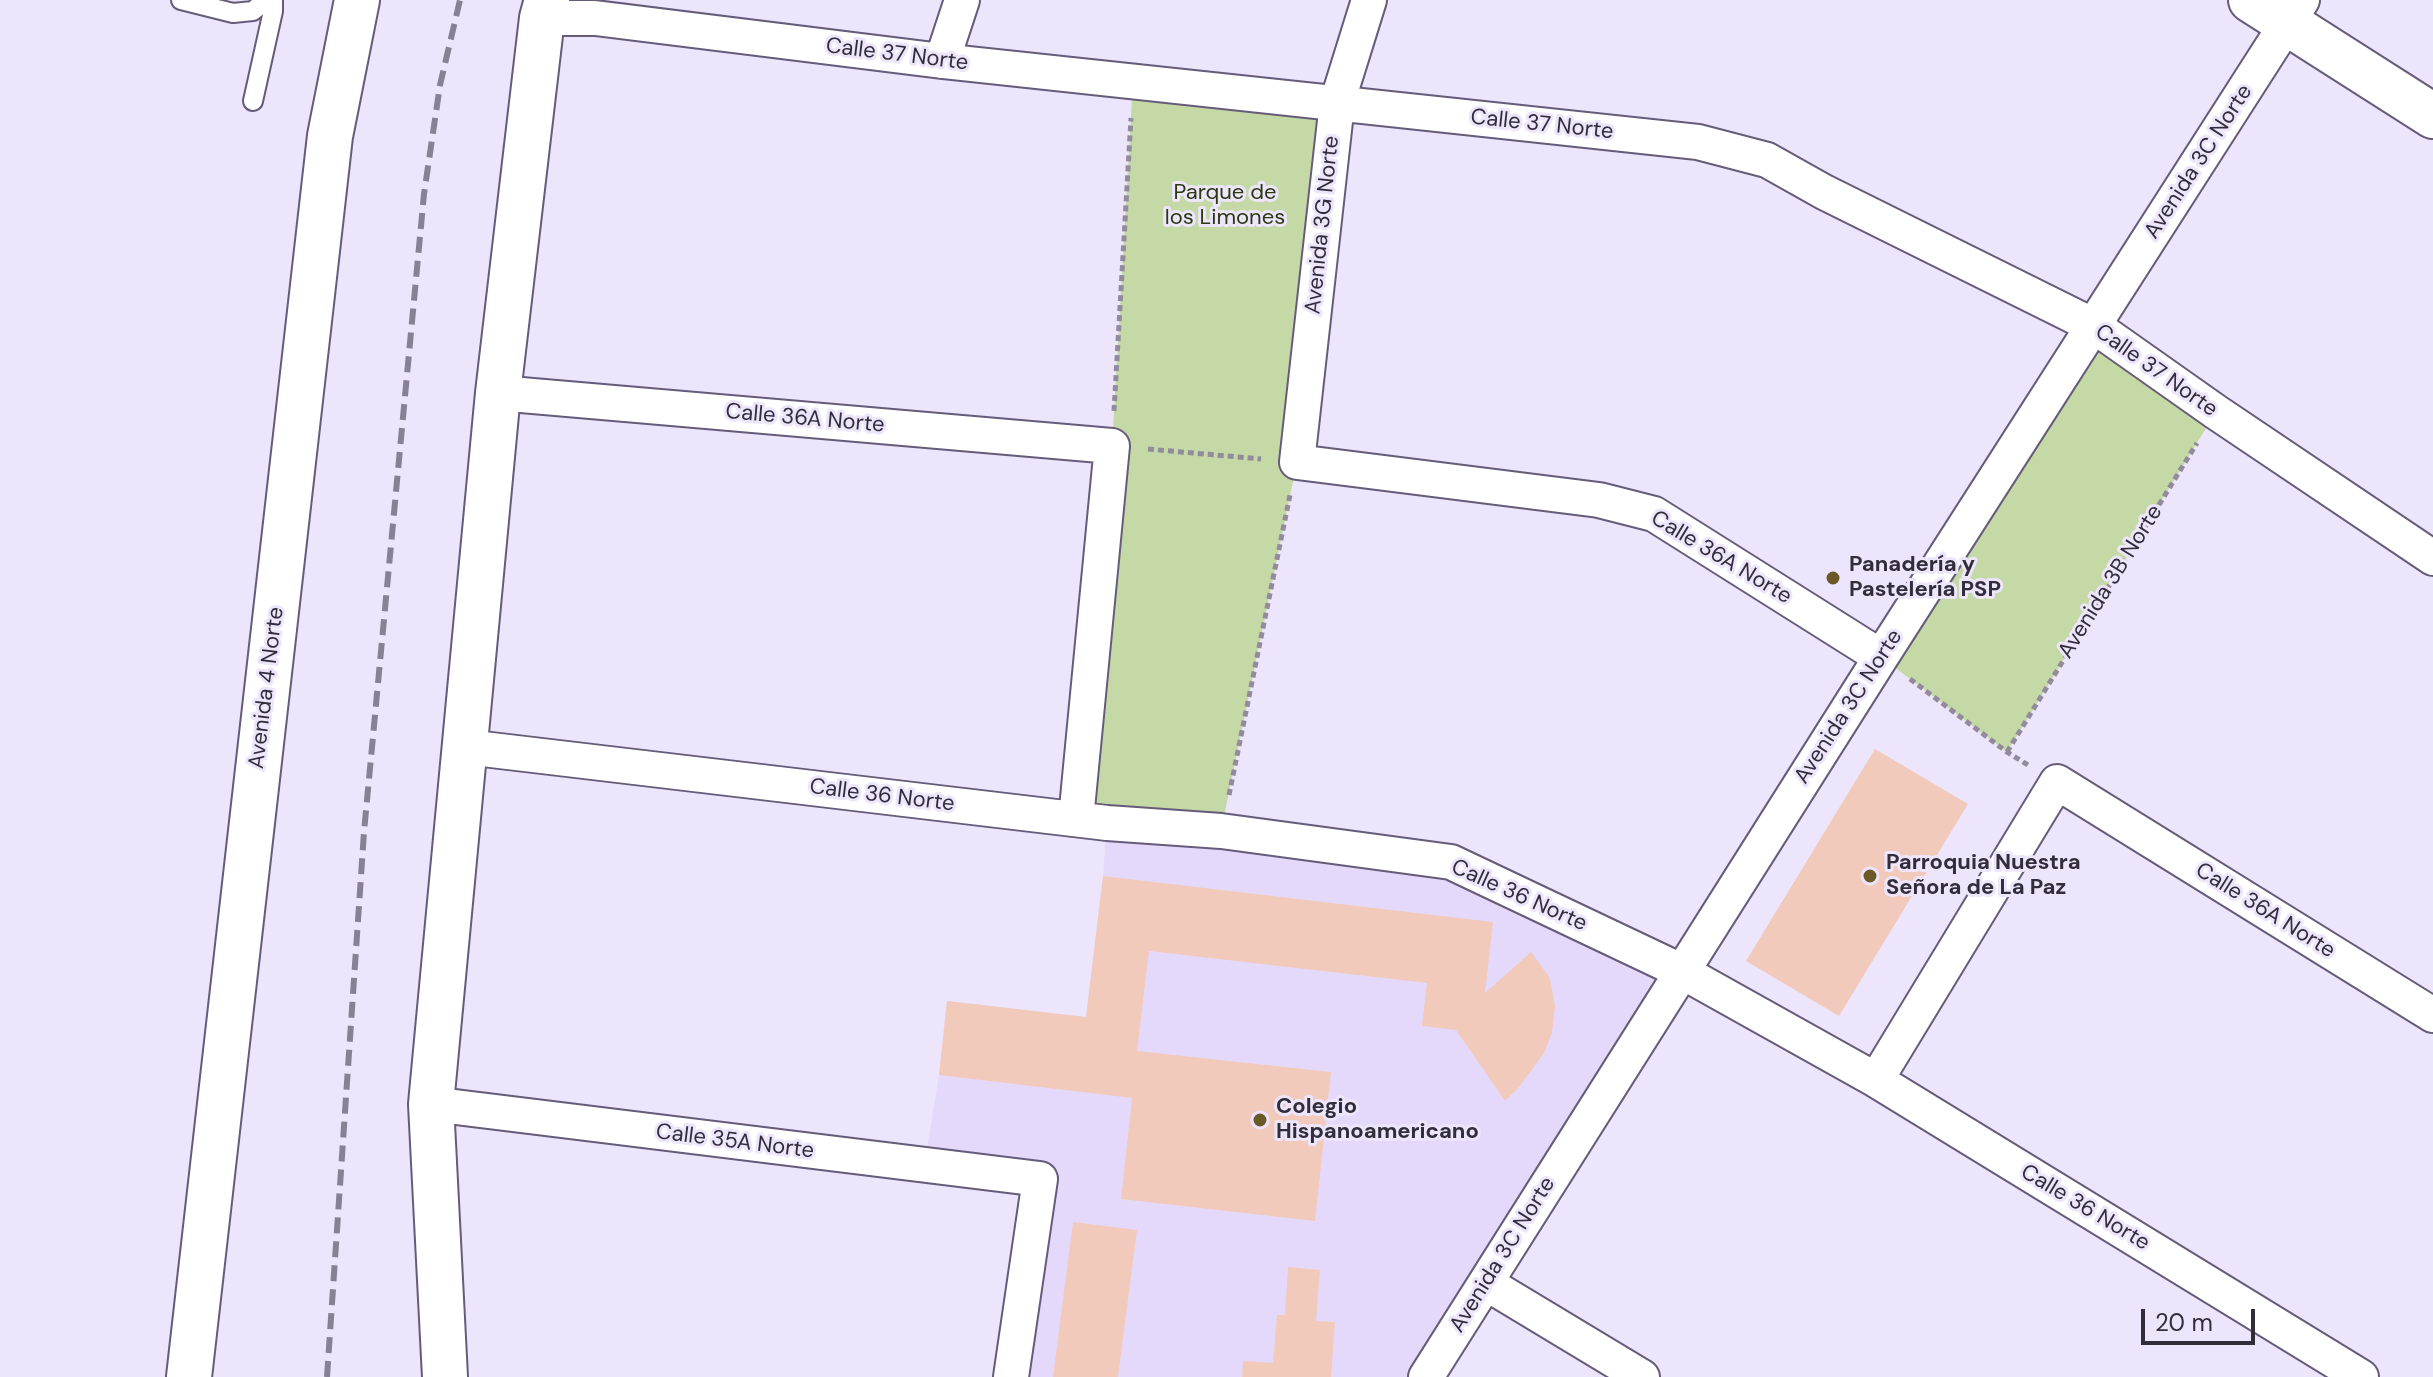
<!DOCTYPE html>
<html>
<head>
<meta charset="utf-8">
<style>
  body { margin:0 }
  #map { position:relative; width:2433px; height:1377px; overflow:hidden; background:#ede5fb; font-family:"DM Sans",sans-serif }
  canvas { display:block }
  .scale { position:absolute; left:2141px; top:1309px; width:114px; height:36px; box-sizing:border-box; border:4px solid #322d3a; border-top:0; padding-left:10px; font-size:24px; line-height:28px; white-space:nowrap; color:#322d3a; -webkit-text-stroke:6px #ede5fb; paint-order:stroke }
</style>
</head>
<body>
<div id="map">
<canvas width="2433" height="1377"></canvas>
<div class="scale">20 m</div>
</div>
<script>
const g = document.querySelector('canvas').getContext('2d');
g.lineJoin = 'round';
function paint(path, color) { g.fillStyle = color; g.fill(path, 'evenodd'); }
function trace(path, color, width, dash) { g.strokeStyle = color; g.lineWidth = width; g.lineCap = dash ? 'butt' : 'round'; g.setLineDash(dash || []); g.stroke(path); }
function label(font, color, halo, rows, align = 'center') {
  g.font = font + ' "DM Sans",sans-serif'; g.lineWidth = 6; g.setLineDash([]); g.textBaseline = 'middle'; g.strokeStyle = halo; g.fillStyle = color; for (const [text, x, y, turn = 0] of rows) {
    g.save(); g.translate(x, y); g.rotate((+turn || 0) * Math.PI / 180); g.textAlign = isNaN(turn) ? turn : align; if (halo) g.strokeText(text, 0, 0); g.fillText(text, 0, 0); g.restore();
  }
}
const built = new Path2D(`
  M1107,823l344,39 230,109 -255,406h-415l29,-198 -116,-13 15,-91 8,-74 139,16 17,-141z`);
const green = new Path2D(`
  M1133,81l204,22 -40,359 -76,369 -145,-12 36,-373z
  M2094,326l122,86 -209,340 -126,-95z`);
const building = new Path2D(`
  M1875,749l93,55 -129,212 -93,-55z
  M1103,876l390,46 -8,71 46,-41 19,26 5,28 -3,27 -8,20 -25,34 -14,14 -49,-71 -34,-4 5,-43 -278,-32 -12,100 194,21 -16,149 -194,-22 11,-101 -193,-23 8,-74 139,16z
  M1073,1222l64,8 -19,147h-65z
  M1288,1267l32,3 -4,51 19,1 -4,55h-89l1,-16 30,2 4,-48h8z`);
const path = new Path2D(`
  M1114,411l17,-293
  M1148,449l113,10
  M1910,679l97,73 21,13
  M2007,752l190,-309
  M1229,795l61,-300`);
const lane = new Path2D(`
  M181,0l52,13 20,-2 13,-11
  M253,101l20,-90v-11`);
const street = new Path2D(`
  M1369,0l-32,103 -40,359 302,38 55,14 227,143
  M542,18h53l347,43 756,81 69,18 57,32 270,134 122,86 217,146
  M942,61l20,-61
  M498,393l614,53 -36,373
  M466,747l641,76 114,8 230,31 230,109 195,109 485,297
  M1876,1080l181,-298 376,233
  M431,1104l609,75 -29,198
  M1486,1283l156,94
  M1426,1377l455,-720 421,-657`);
const secondary = new Path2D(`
  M2251,0l182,116
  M189,1377l141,-1241 27,-136
  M445,1377l-14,-273 67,-711 44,-375 5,-18`);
const rail = new Path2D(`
  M327,1377l37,-545 60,-638 16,-109 20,-85`);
const markers = [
  [1833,578,8,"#6b5927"],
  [1870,876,8,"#6b5927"],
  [1260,1120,8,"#6b5927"]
];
const streetNames = [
  ["Calle 37 Norte",897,55,7],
  ["Calle 37 Norte",1542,125,6],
  ["Avenida 3C Norte",2199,162,-57],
  ["Avenida 3G Norte",1323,225,-84],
  ["Calle 37 Norte",2156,371,35],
  ["Calle 36A Norte",805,419,5],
  ["Calle 36A Norte",1721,558,31],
  ["Avenida 3B Norte",2111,582,-58],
  ["Avenida 4 Norte",267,688,-83],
  ["Avenida 3C Norte",1849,707,-57],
  ["Calle 36 Norte",882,796,7],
  ["Calle 36 Norte",1519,896,24],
  ["Calle 36A Norte",2265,911,32],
  ["Calle 35A Norte",735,1142,7],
  ["Calle 36 Norte",2085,1208,31],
  ["Avenida 3C Norte",1503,1255,-58]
];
const parkNames = [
  ["Parque de",1225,193],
  ["los Limones",1225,218]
];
const poiNames = [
  ["Panadería y",1849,565],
  ["Pastelería PSP",1849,590],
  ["Parroquia Nuestra",1886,863],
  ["Señora de La Paz",1886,888],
  ["Colegio",1276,1107],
  ["Hispanoamericano",1276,1132]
];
paint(built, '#e5d9fb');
paint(green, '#c5d9a6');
paint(building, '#f2cabb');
trace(lane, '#665b79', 22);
trace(street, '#665b79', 38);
trace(secondary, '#665b79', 48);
trace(path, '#918b9c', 5, [6, 4]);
trace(lane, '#fff', 18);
trace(street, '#fff', 34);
trace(secondary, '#fff', 44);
trace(rail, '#888193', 6, [16, 8]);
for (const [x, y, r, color] of markers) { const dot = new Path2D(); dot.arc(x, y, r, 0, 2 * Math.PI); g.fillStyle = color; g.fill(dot); trace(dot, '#ede5fb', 3); }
label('22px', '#322d3a', '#ede5fb', streetNames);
label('22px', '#2b390f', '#ede5fb', parkNames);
label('bold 22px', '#322d3a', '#ede5fb', poiNames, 'left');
</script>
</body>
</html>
